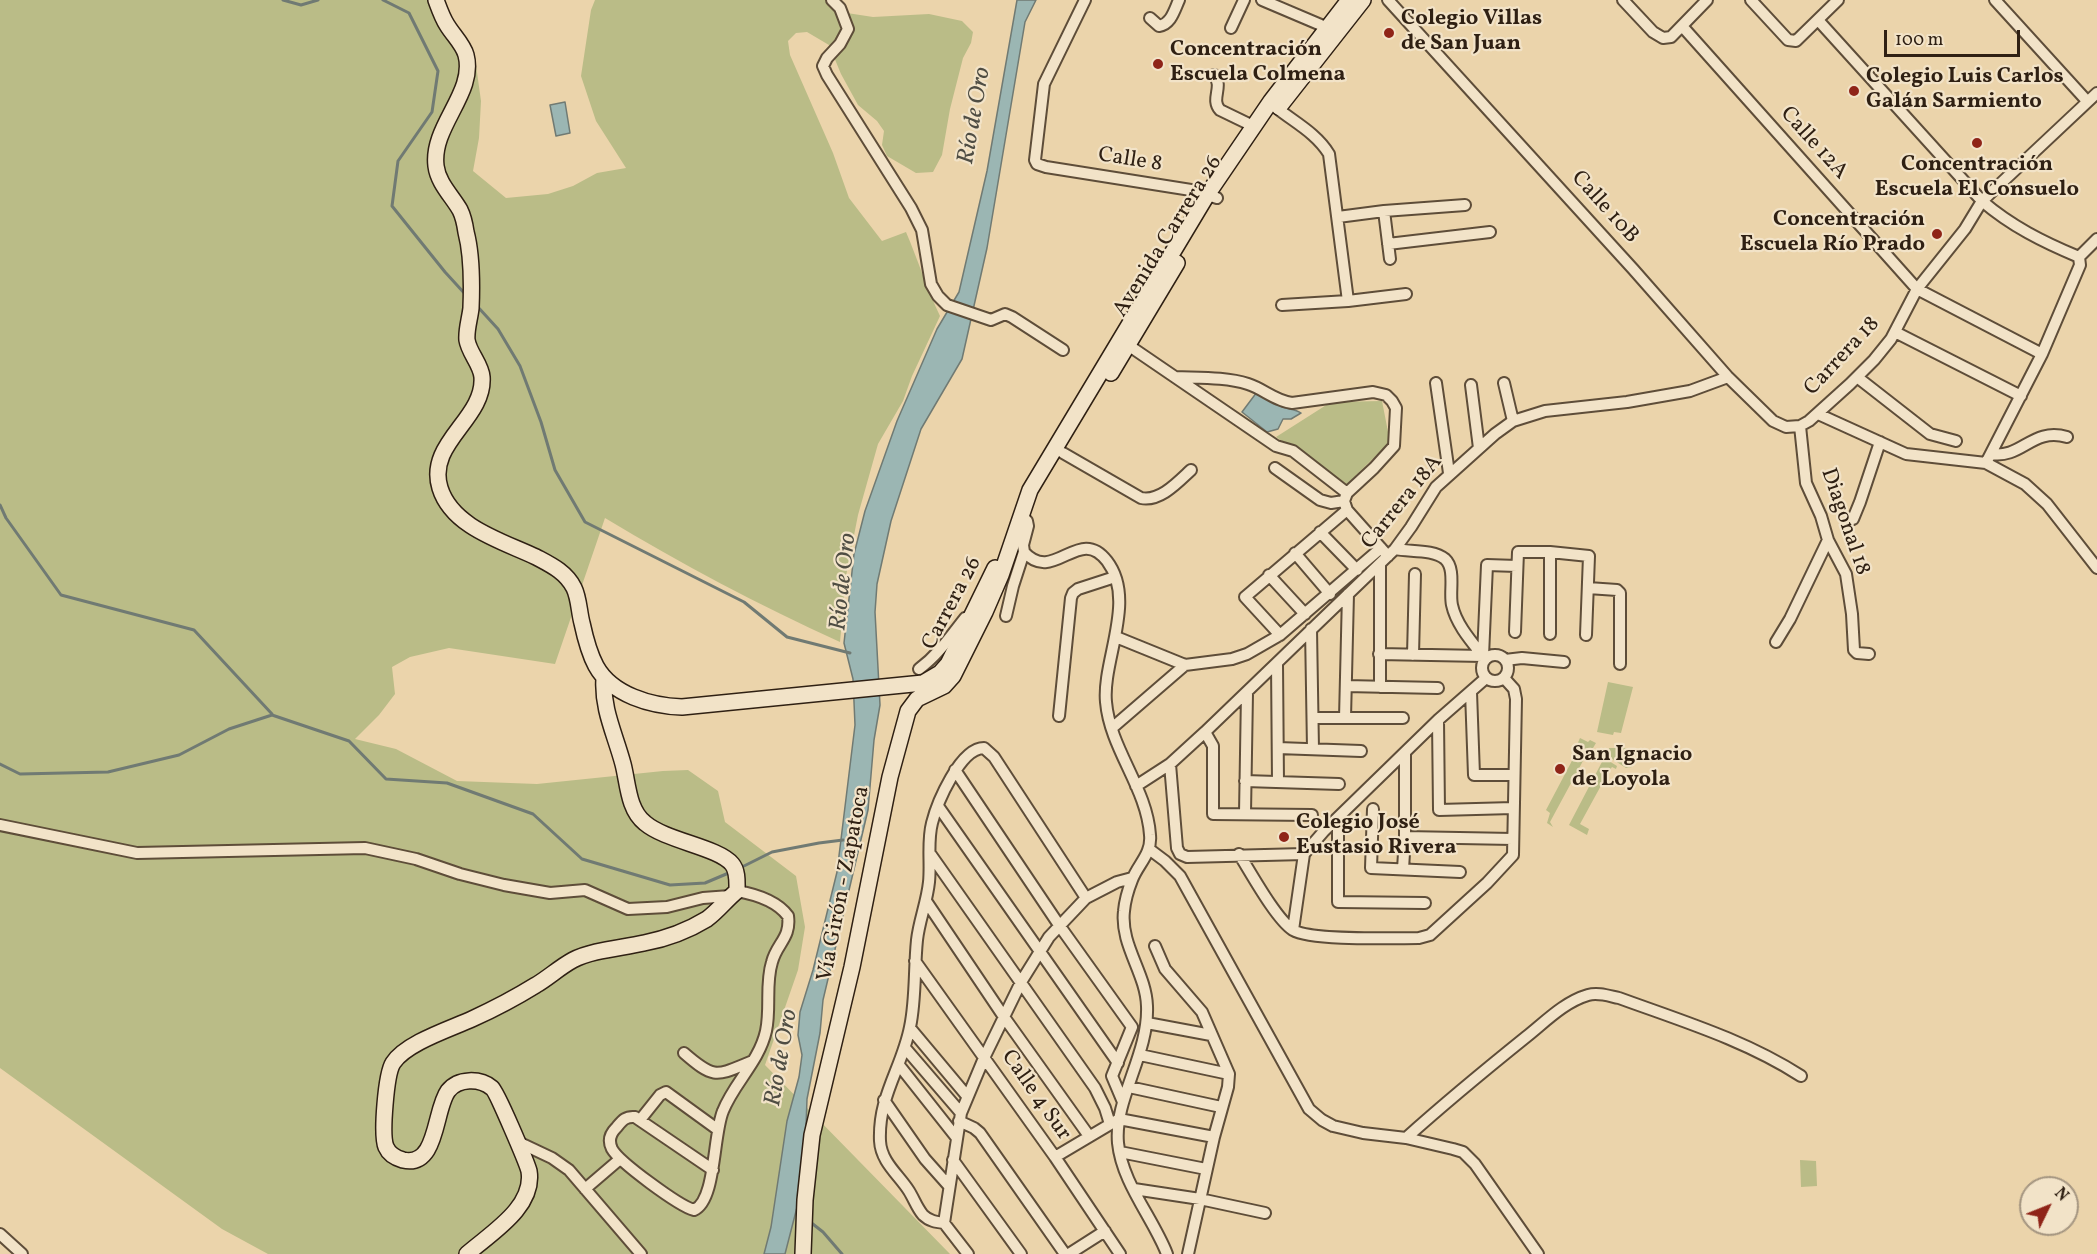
<!DOCTYPE html>
<html>
<head>
<meta charset="utf-8">
<style>
  body { margin:0 }
  #map { position:relative; width:2097px; height:1254px; overflow:hidden; background:#ebd4ab; font-family:Vollkorn,serif }
  canvas { display:block }
  .north { position:absolute; left:2019px; top:1176px; width:60px; height:60px; box-sizing:border-box; background:#f2e3c8; border:2px solid #a49580; border-radius:50%; rotate:47deg; font-size:16px; font-weight:700; line-height:24px; text-align:center; color:#2f2013 }
  .north::after { content:''; display:block; margin:auto; width:21px; height:27px; background:#8f2418; clip-path:polygon(50% 0,100% 100%,50% 72%,0 100%) }
  .scale { position:absolute; left:1884px; top:30px; width:136px; height:27px; box-sizing:border-box; border:3px solid #2f2013; border-top:0; padding-left:8px; font-size:18px; line-height:21px; white-space:nowrap; color:#2f2013; -webkit-text-stroke:4px #f2e3c8; paint-order:stroke }
</style>
</head>
<body>
<div id="map">
<canvas width="2097" height="1254"></canvas>
<div class="north">N</div>
<div class="scale">100 m</div>
</div>
<script>
const g = document.querySelector('canvas').getContext('2d');
g.lineJoin = 'round';
function paint(path, color) { g.fillStyle = color; g.fill(path, 'evenodd'); }
function trace(path, color, width, dash) { g.strokeStyle = color; g.lineWidth = width; g.lineCap = dash ? 'butt' : 'round'; g.setLineDash(dash || []); g.stroke(path); }
function label(font, color, halo, rows, align = 'center') {
  g.font = font + ' Vollkorn,serif'; g.lineWidth = 4.5; g.setLineDash([]); g.textBaseline = 'middle'; g.strokeStyle = halo; g.fillStyle = color; for (const [text, x, y, turn = 0] of rows) {
    g.save(); g.translate(x, y); g.rotate((+turn || 0) * Math.PI / 180); g.textAlign = isNaN(turn) ? turn : align; if (halo) g.strokeText(text, 0, 0); g.fillText(text, 0, 0); g.restore();
  }
}
const green = new Path2D(`
  M0,0h438l11,24 26,34 6,43 -2,37 -6,33 33,27 42,-4 25,-8 24,-13 29,-5 -30,-47 -15,-45 10,-66 4,-10h243l9,13 26,4 56,-3 33,7 11,11 -2,11 -8,15 -13,51 -8,46 -9,17 -17,1 -29,-17 -5,-11 2,-14 -7,-10 -19,-16 -17,-31 -12,-29 -22,-13 -11,1 -8,8 2,14 43,98 16,45 33,43 24,-9c12,28 21,57 34,84l-28,60 -9,25 -25,43 -20,71 -12,61 -6,66c-81,-37 -159,-78 -235,-124l-50,146 -106,-16 -39,9 -18,10 3,27 -16,21 -24,24 41,10 61,32 80,3 126,-13 25,-1 30,21 7,31 71,54 9,51 -7,43 -33,95 185,189h-682l-46,-25 -222,-161z
  M1382,401l8,41 -43,42 -71,-47 55,-35z
  M1608,682l25,5 -12,46 -7,-1 -1,3 -16,-3z
  M1580,738l8,4 2,-2 6,3 -3,5h-3l-40,74 3,5 -6,-4 3,-10 -4,-3 29,-55 -2,-1z
  M1609,748h18l5,19 -6,1 -17,-11z
  M1604,758l13,8 -1,3 -4,-2 -3,4 -29,53 9,5 -2,6 -18,-10z
  M1800,1160l16,1 1,25 -16,1z`);
const water = new Path2D(`
  M1017,0h19l-11,22 -38,226 -25,111 -41,70 -30,92 -14,63 -2,28 5,93 -6,35 -6,70 -45,190 -3,33 -13,66 -3,81 -19,74h-21l7,-27 16,-106 12,-44 3,-22 -4,-20 2,-23 13,-42 24,-98 18,-147 -2,-46 -9,-36 10,-89 11,-43 32,-90 40,-92 22,-37 28,-121z
  M565,102l5,31 -14,3 -6,-31z
  M1257,392c9,3 13,8 21,13 7,5 16,3 23,8l-10,6h-8l-5,10 -11,3 -25,-20z`);
const stream = new Path2D(`
  M283,0l18,5 17,-5
  M383,0l26,13 29,58 -6,41 -34,49 -6,45 53,66 21,23
  M477,306l21,23 22,37 21,56 14,48 30,52 159,80 43,35 63,16
  M0,505l6,13 55,77 133,35 78,84
  M0,764l20,10 88,-2 71,-17 50,-26 43,-14 77,26 37,38 61,4 86,31 49,45 88,26 35,-2 26,-11
  M740,868l32,-16 47,-9 24,-3
  M809,1221l14,11 19,22`);
const street = new Path2D(`
  M832,0l8,8 8,21 -8,15 -13,14 -4,8 4,9 84,133 11,22 9,54 7,12 9,9 44,15 14,-6 7,3 51,33
  M1085,0l-41,84 -9,76 2,4 9,3 145,23 26,8
  M1262,0l66,28
  M1388,0l245,269 95,108 45,44 13,6 14,-1 9,-5 41,-37 24,-24 17,-21 26,-50 48,-60 17,-28 115,-108
  M1623,0l30,32 10,6 8,-1 36,-37
  M1751,0l37,40 8,1 42,-41
  M1995,0l92,101
  M1150,18l9,8c12,-2 15,-15 20,-26
  M1818,20l164,181c29,25 61,41 97,56
  M1682,26l235,263 125,65
  M1231,28l13,-28
  M1214,75c10,12 -4,24 6,35l33,16
  M1278,109c18,14 39,25 51,45l19,147
  M1384,211l6,48
  M1338,217l46,-6 81,-6
  M1388,244l102,-12
  M2079,257l18,-18
  M1282,305l66,-4 58,-7
  M1895,332l126,64
  M1128,345l148,101 17,5 54,42
  M1176,377c23,1 50,0 72,7 16,5 27,17 44,19l81,-11 13,3 6,6 4,7 -2,38 -20,22 -27,25 -3,8 3,9 41,46
  M1857,377l73,57 26,7
  M1436,383l13,90
  M1504,383l9,38
  M1471,385l8,63
  M1818,414l88,40 80,9 39,21 22,20 50,64
  M1800,426l6,57 15,33 7,24 18,34 6,40 2,36 3,3 12,1
  M1063,453l78,45c19,4 37,-16 50,-28
  M1991,454c31,5 41,-27 76,-17
  M1986,463l56,-109 38,-89 -1,-8
  M1275,468l45,32 11,3 13,-2
  M1853,519l7,-17 20,-60
  M1320,532l37,38
  M1395,549c15,3 38,0 50,10 11,10 4,33 7,46 4,19 19,36 31,51
  M1024,552c30,33 55,-28 83,9 30,39 -5,100 -1,141 4,47 41,86 44,133 2,19 -12,29 -18,45 -4,10 -7,20 -8,31 -4,34 22,62 23,95 2,48 -33,93 -29,137 4,40 35,75 49,111
  M1295,553l35,41
  M1269,575l36,39
  M1588,588l29,2 3,3v71
  M1006,616l7,-30 11,-34 -1,-7 5,-19 -1,-5 -5,-5
  M1311,629l2,120
  M1515,632l3,-80h32l39,4 -3,79
  M1550,634v-82
  M1280,635l-35,-38 102,-87
  M1116,637l69,28
  M1776,642l14,-23 38,-79
  M1379,654l104,2 4,-91 30,1
  M1482 668a13 13 0 1 1 26 0a13 13 0 1 1-26 0Z
  M1413,655l2,-81
  M1505,660l17,-2 42,4
  M1277,663l1,119
  M919,669c19,-14 31,-32 46,-51
  M1346,686l92,2
  M1380,687v-123
  M1471,692l3,83h39
  M1059,716l12,-118 2,-5 5,-4 37,-12
  M1313,718h90
  M1345,718l3,-124
  M1438,720l1,90 74,-2
  M1112,728l73,-63 47,-6 15,-5 33,-19 101,-87
  M1205,732l8,14v68l99,1
  M1278,748l83,3
  M1170,764l7,84 3,6 7,3 117,-3
  M955,770l104,155 73,102 -20,49 11,26
  M1245,781l94,3
  M1136,786l34,-22 35,-32 190,-183 16,-22 25,-40 59,-53 18,-13 32,-10 82,-9 63,-11 38,-14
  M938,806l180,257
  M1373,809l-2,59 89,4
  M1245,813l2,-120
  M1338,818v84l87,1
  M0,825l137,28 228,-5 51,11 44,15 44,11 46,8 35,-3 43,19 39,-2 36,-9 27,-2
  M1405,837l108,2
  M1149,849l16,12 15,15 129,233 13,11 11,6 30,7 43,5 47,11 10,3 12,12 63,90
  M1239,854c12,19 37,65 54,76 18,11 100,8 126,8l11,-3 57,-52 26,-28 3,-156 -2,-10 -10,-11
  M931,855l164,233 10,20 5,16
  M1403,869l2,-32v-83
  M926,901l78,116 85,119
  M1293,930l11,-76 20,-23 114,-111 48,-42
  M1155,946l10,23 37,43 27,62 -1,13 -14,50 -26,117
  M915,961l140,196 65,97
  M1147,1023l64,12
  M910,1028l57,68
  M906,1049l55,64
  M684,1053c31,27 32,23 69,8
  M1140,1055l89,19
  M899,1065l57,72
  M1129,1087l92,20
  M884,1100l41,59 24,27
  M640,1120l20,-25 6,-3 51,37
  M959,1121l15,7 6,5 85,121
  M1406,1138c39,-35 79,-68 120,-101 19,-15 38,-35 62,-42 10,-3 21,1 31,3 63,23 126,42 182,78
  M516,1141l36,17 17,12 72,84
  M1120,1152l86,17
  M1055,1157l64,-38 95,18
  M953,1160l68,94
  M713,1170l-78,-53c-10,-1 -13,4 -19,11 -6,6 -8,13 -4,21 7,13 67,57 82,61 22,-9 19,-76 29,-99 11,-28 36,-49 43,-80 5,-23 -1,-47 6,-69 5,-19 19,-24 16,-46 -11,-15 -34,-22 -51,-25
  M585,1189l35,-30
  M1134,1189l66,10 65,14
  M944,1223l17,-110 23,-55 37,-76 28,-45 37,-39 31,-16 15,-4
  M0,1234l22,20
  M968,1254l-24,-31c-8,-1 -15,-2 -21,-8 -6,-7 -9,-16 -14,-24 -10,-16 -28,-29 -29,-50 -2,-45 22,-73 30,-114 6,-28 4,-58 7,-87 2,-19 10,-38 12,-58 2,-19 -2,-40 3,-59 5,-20 28,-75 52,-75l10,9 92,141
  M1069,1254l36,-23`);
const secondary = new Path2D(`
  M436,0c3,8 6,17 11,25 6,10 16,19 19,30 10,38 -35,71 -30,111 2,17 16,30 24,44 3,6 5,15 6,22 6,23 6,52 5,76 -1,10 -5,22 -4,32 2,13 14,24 15,37 3,42 -56,66 -42,111 12,39 62,53 96,69 15,8 30,15 38,31 5,10 5,24 8,35 3,14 7,30 14,43 16,29 55,40 86,41l241,-24 17,-10 8,-9 47,-96
  M1279,107l84,-107
  M1111,373l66,-110
  M467,1254c24,-21 68,-47 62,-83 -2,-8 -32,-79 -37,-83 -12,-10 -34,-10 -44,3 -14,19 -10,77 -45,69 -7,-2 -14,-6 -17,-13 -5,-12 0,-73 7,-84 13,-20 57,-34 79,-44 22,-10 43,-21 64,-34 12,-7 24,-18 37,-25 19,-10 49,-12 71,-17 21,-4 45,-13 63,-24 11,-8 19,-19 30,-28 0,-9 1,-20 -5,-27 -14,-17 -66,-23 -87,-41 -17,-13 -17,-40 -22,-59 -8,-30 -21,-55 -19,-85
  M803,1254l2,-54 7,-65 40,-168 38,-190 18,-66 9,-12 27,-13 9,-10 32,-64 16,-37 29,-85 177,-295 64,-94 78,-101`);
const markers = [
  [1389,33,6,"#8f2418"],
  [1158,64,6,"#8f2418"],
  [1854,91,6,"#8f2418"],
  [1977,143,6,"#8f2418"],
  [1937,234,6,"#8f2418"],
  [1560,769,6,"#8f2418"],
  [1284,837,6,"#8f2418"]
];
const poiNames = [
  ["Colegio Villas",1401,20],
  ["de San Juan",1401,45],
  ["Concentración",1170,51],
  ["Escuela Colmena",1170,76],
  ["Colegio Luis Carlos",1866,78],
  ["Galán Sarmiento",1866,103],
  ["Concentración",1977,166,"center"],
  ["Escuela El Consuelo",1977,191,"center"],
  ["Concentración",1925,221,"right"],
  ["Escuela Río Prado",1925,246,"right"],
  ["San Ignacio",1572,756],
  ["de Loyola",1572,781],
  ["Colegio José",1296,824],
  ["Eustasio Rivera",1296,849]
];
const streetNames = [
  ["Calle 12A",1813,144,48],
  ["Calle 8",1130,161,9],
  ["Calle 10B",1604,208,48],
  ["Avenida Carrera 26",1169,237,-58],
  ["Carrera 18",1843,357,-47],
  ["Carrera 18A",1403,503,-51],
  ["Diagonal 18",1844,522,71],
  ["Carrera 26",953,604,-62],
  ["Vía Girón - Zapatoca",845,884,-79],
  ["Calle 4 Sur",1035,1096,55]
];
const waterNames = [
  ["Río de Oro",976,116,-80],
  ["Río de Oro",845,582,-84],
  ["Río de Oro",783,1058,-80]
];
paint(green, '#babc87');
paint(water, '#9bb6b3');
trace(water, '#707a73', 1.5);
trace(stream, '#707a73', 3);
trace(street, '#5e4d39', 14);
trace(secondary, '#2f2013', 18);
trace(street, '#f2e3c8', 10);
trace(secondary, '#f2e3c8', 15);
for (const [x, y, r, color] of markers) { const dot = new Path2D(); dot.arc(x, y, r, 0, 2 * Math.PI); g.fillStyle = color; g.fill(dot); trace(dot, '#f2e3c8', 2); }
label('bold 22px', '#2f2013', '#f2e3c8', poiNames, 'left');
label('22px', '#2f2013', '#f2e3c8', streetNames);
label('italic 24px', '#4f4d43', '#f2e3c8', waterNames);
</script>
</body>
</html>
